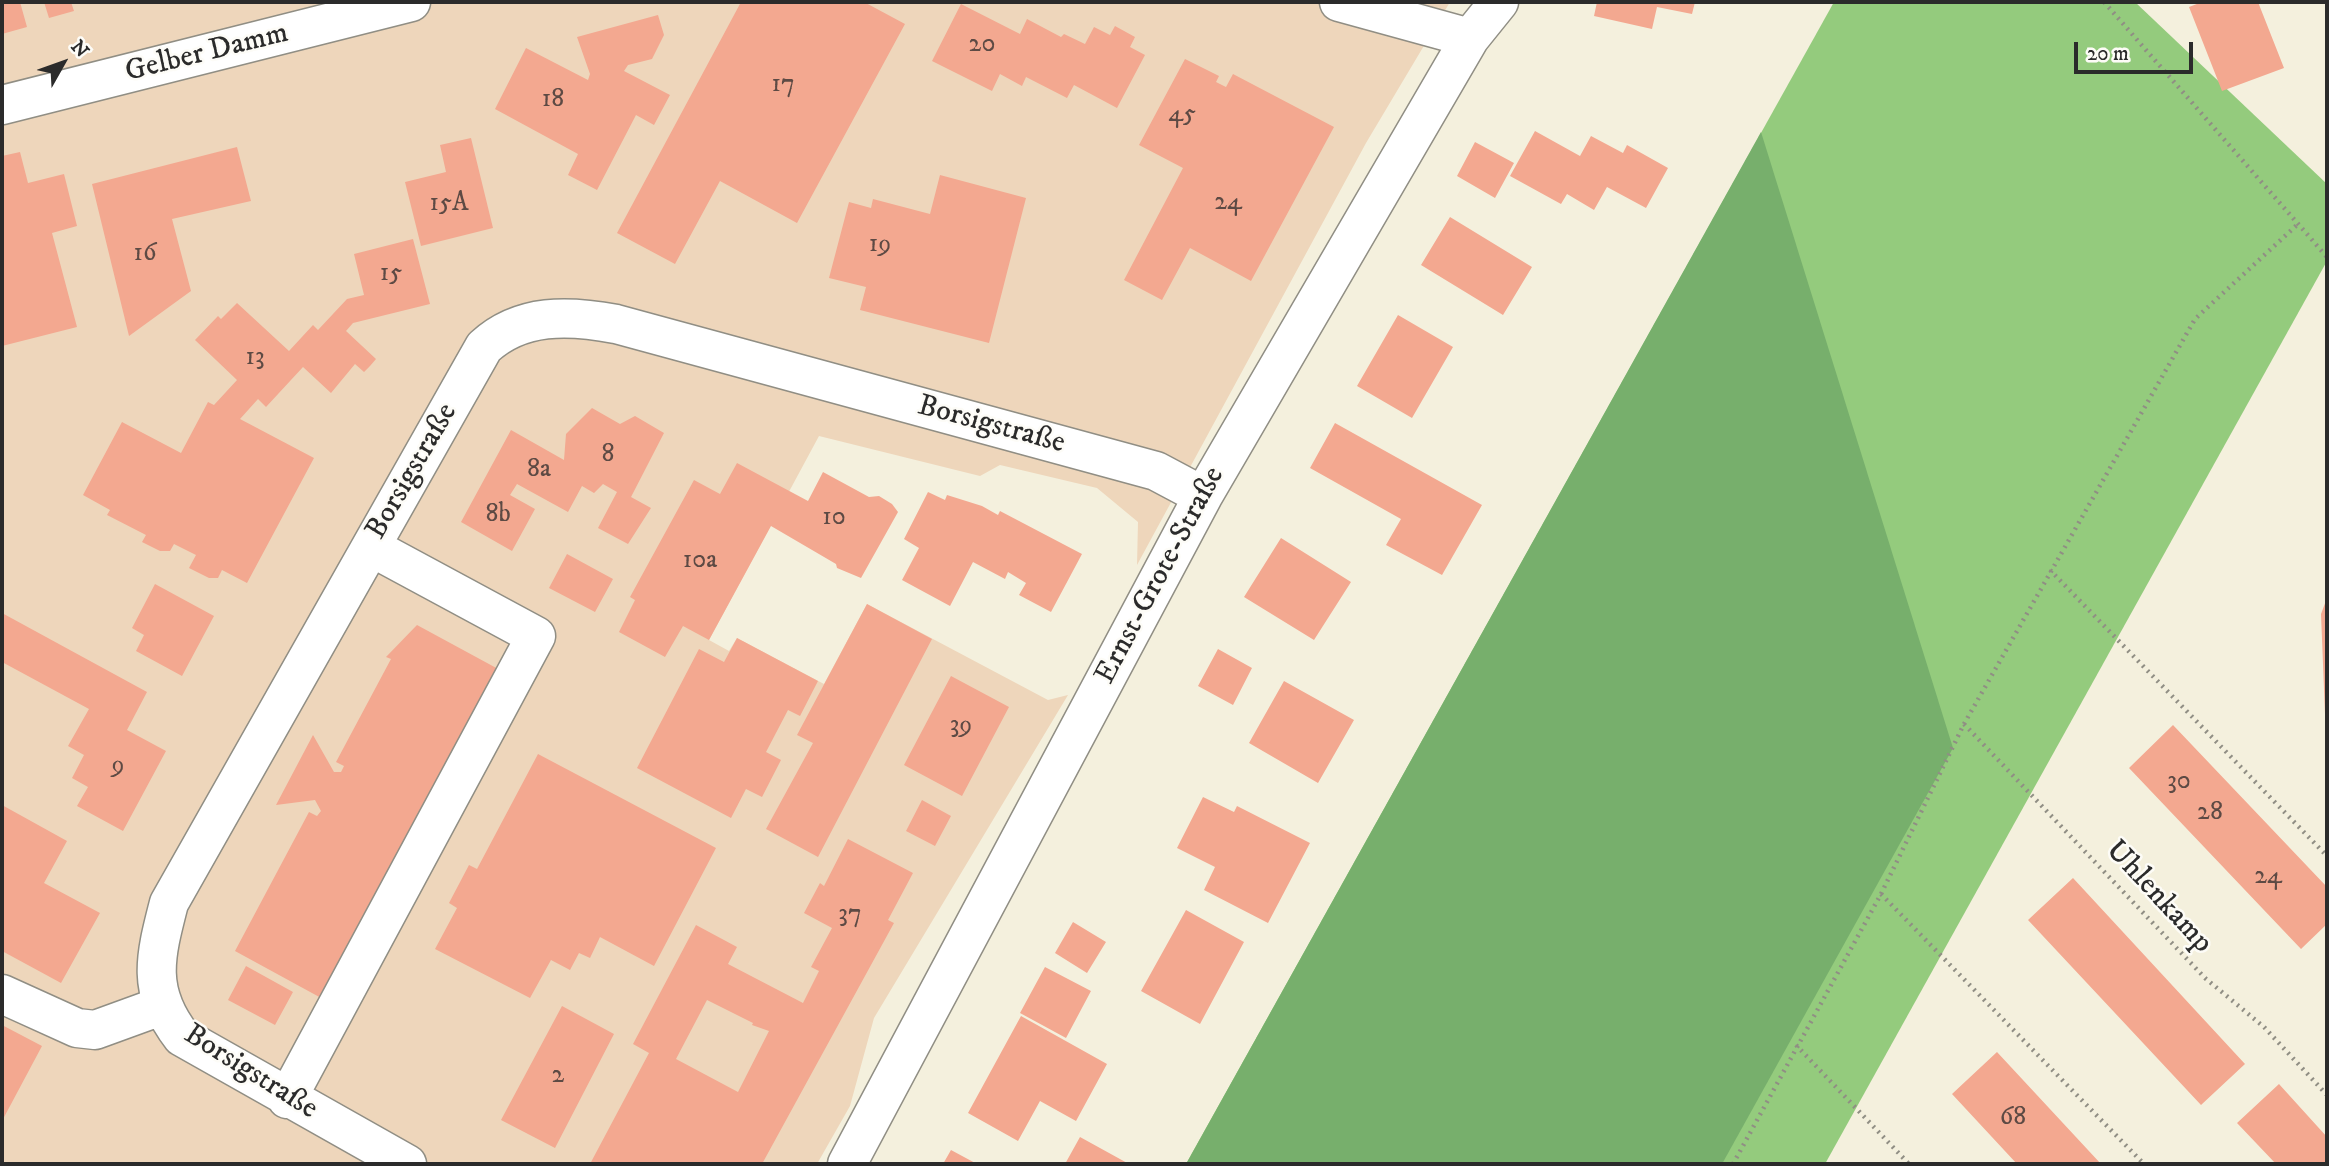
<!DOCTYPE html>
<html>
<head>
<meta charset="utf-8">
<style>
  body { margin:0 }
  #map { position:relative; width:2329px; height:1166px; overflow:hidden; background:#f4f0dd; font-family:"IM FELL DW Pica",serif }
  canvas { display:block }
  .frame { position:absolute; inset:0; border:4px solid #2b2b2b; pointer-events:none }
  .north { position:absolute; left:28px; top:28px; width:70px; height:70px; -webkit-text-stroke:5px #fdfcf7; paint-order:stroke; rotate:50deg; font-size:19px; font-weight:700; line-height:28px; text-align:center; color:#2b2b2b }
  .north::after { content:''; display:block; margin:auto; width:24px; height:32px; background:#2b2b2b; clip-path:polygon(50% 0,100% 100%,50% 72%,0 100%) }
  .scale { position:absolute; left:2074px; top:42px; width:119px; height:32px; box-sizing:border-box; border:4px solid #2b2b2b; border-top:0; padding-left:9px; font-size:21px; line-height:24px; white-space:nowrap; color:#2b2b2b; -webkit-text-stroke:5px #fdfcf7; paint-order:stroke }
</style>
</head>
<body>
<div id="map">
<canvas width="2329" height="1166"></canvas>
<div class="frame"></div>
<div class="north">N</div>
<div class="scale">20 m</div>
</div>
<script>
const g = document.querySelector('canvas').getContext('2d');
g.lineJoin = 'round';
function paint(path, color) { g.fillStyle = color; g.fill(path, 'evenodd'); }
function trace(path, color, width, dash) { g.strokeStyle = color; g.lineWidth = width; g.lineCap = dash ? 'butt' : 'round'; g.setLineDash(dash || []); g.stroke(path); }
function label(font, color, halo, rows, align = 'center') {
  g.font = font + ' "IM FELL DW Pica",serif'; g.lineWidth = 5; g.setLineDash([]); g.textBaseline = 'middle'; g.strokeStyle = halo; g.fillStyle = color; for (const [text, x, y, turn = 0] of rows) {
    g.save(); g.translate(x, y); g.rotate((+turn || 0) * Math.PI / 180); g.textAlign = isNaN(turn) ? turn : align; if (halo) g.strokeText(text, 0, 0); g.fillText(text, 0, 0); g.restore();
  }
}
const built = new Path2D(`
  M2,2h1448l-84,141 -229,422 1,-43 -41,-34 -97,-23 -20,11 -161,-40 -110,204 20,11 8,-13 87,46 43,-80 181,96 20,-5 -194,323 -24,88 -33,58h-815z`);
const green = new Path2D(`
  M1834,2h301l192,182v77l-502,903h-639z`);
const forest = new Path2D(`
  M1761,132l192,616 -231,416h-536z`);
const building = new Path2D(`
  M2,2h18l7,25 -25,7z
  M44,2h27l3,9 -25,7z
  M741,2h123l41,22 -108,199 -77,-42 -45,83 -58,-31z
  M1597,2h98l-3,12 -35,-7 -5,22 -58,-13z
  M2202,2h56l26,66 -62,23 -33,-84z
  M961,4l59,30 7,-15 34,18 3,-3 21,10 9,-17 16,8 5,-9 20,11 -5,10 15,8 -28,53 -43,-23 -7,13 -41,-21 -4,9 -22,-12 -8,17 -60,-30z
  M658,15l6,20 -12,24 -24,6 -4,6 46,24 -16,30 -18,-10 -39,75 -29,-15 10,-21 -83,-45 31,-61 62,32 2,-6 -13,-37z
  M1185,59l34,17 -3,6 10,5 7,-13 101,53 -83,154 -61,-33 -28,52 -38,-20 59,-112 -44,-23z
  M1535,131l45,25 11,-20 32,17 4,-8 41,23 -22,40 -39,-21 -13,23 -27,-16 -6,10 -51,-28z
  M471,138l22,90 -72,18 -16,-64 41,-10 -6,-27z
  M1475,142l39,21 -19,35 -38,-22z
  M237,147l14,54 -79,18 19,72 -62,45 -37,-152z
  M20,152l8,31 36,-9 13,52 -25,7 25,94 -75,19v-190z
  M940,175l86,23 -37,145 -129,-33 6,-23 -37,-9 20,-76 22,6 2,-9 57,15z
  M1450,217l82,50 -29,48 -82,-50z
  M413,239l17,65 -77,19 -7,8 30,28 -6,7 -6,6 -9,-8 -24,29 -28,-26 -37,40 -8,-8 -18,20 74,39 -67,125 -25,-13 -4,8h-9l-20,-10 7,-13 -22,-11 -4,7h-10l-18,-9 4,-7 -39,-20 3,-5 -27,-15 39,-73 59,31 27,-51 6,3 23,-25 -42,-40 23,-24 3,3 16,-16 52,48 24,-26 5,5 29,-31 17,-4 -10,-41z
  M1398,315l55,32 -41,71 -55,-32z
  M592,408l28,16 15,-8 29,17 -33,64 20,11 -23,36 -30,-16 19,-36 -14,-8 -9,9 -12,-7 -14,26 -51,-28 -7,11 25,14 -23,42 -51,-29 50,-92 53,30 2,-26z
  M1335,423l147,82 -40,70 -56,-30 15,-26 -91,-51z
  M737,463l71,38 15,-29 46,25 10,-1 13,8 6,8 -37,66 -24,-10 -1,-4 -65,-38 -62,114 -26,-14 -18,31 -46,-25 16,-32 -5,-3 64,-117 26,14z
  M928,492l17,8 2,-5 35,11 16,9 2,-4 82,43 -31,58 -32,-17 7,-12 -18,-11 -3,7 -32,-17 -23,44 -48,-26 17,-32 -15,-9z
  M1281,538l70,44 -37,58 -70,-43z
  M567,554l46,25 -18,33 -46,-24z
  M155,584l59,32 -32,60 -46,-25 8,-16 -12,-7z
  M2327,598v116h-2l-4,-100z
  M867,604l65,35 -114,218 -52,-28 47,-86 -16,-8z
  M2,613l145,79 -20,38 39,21 -43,80 -46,-25 11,-19 -16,-9 12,-23 -16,-9 21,-37 -87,-47z
  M417,625l83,45 -177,329 -88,-48 74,-139 8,4 4,-5 -6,-11 -39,5 37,-70 21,37h7l3,-6 -8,-4 55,-103 -5,-2z
  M737,638l81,43 -18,35 -12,-6 -22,42 15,8 -19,37 -16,-8 -15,29 -94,-50 62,-119 25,13z
  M1218,649l34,19 -19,37 -35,-19z
  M951,676l58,31 -47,89 -58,-31z
  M1284,681l70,39 -36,63 -69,-40z
  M2173,725l154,162v37l-26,25 -172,-181z
  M538,754l178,94 -62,118 -54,-29 -10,21 -11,-5 -9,17 -19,-10 -21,38 -95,-49 22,-41 -8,-5 20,-38 8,4z
  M1203,797l31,15 3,-6 73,37 -42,80 -64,-33 11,-23 -38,-19z
  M922,800l29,16 -16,30 -29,-15z
  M2,805l65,36 -23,42 56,30 -39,70 -59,-32z
  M848,839l65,34 -25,47 6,3 -132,241h-172l59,-111 -16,-9 63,-119 41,22 -9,17 75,39 16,-32 -8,-4 21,-39 -28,-15 16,-30 4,3zM707,1000l46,23 -1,2 17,6 -31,61 -62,-33z
  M2073,878l172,186 -44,41 -173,-185z
  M1186,910l58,32 -44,82 -59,-33z
  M1073,922l33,20 -19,31 -32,-20z
  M246,966l47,26 -18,33 -47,-25z
  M1045,967l46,24 -25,47 -46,-25z
  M562,1006l52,28 -59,114 -54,-28z
  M1021,1016l86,48 -31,57 -36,-20 -22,40 -50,-28z
  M2,1025l40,21 -40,75z
  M1997,1052l104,112h-84l-65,-70z
  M2279,1084l48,53v27h-51l-39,-41z
  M1080,1137l49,27h-64z
  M951,1150l26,14h-34z`);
const path = new Path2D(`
  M2104,2l223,255
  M2050,570l277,286
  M1964,724l241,254 59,49 63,68
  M1881,894l263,270
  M1796,1045l113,119
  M1733,1164l148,-270 83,-170 231,-405 103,-95`);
const minor = new Path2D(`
  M1339,2l131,36
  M2,105l409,-103
  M2,994l75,34 18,2 66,-24
  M287,1099l249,-463 -165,-89
  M407,1164l-225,-127c-36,-46 -27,-80 -13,-134l315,-556c37,-34 85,-32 132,-23l540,147 47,25
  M847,1164l356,-668 267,-458 29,-36`);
const numberNames = [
  ["20",982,46],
  ["17",783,86],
  ["18",553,101],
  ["45",1182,116],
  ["24",1228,204],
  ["15A",449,205],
  ["19",880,246],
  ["16",145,255],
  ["15",391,275],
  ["13",255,359],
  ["8",608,456],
  ["8a",539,471],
  ["8b",498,516],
  ["10",834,519],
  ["10a",700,562],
  ["39",961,727],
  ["9",118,767],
  ["30",2179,783],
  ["28",2210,814],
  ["24",2268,878],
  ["37",850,916],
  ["2",558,1077],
  ["68",2013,1119]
];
const streetNames = [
  ["Gelber Damm",207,54,-14],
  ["Borsigstraße",991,426,15],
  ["Borsigstraße",413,472,-60],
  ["Ernst-Grote-Straße",1161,576,-62],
  ["Uhlenkamp",2158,898,47],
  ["Borsigstraße",250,1073,32]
];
paint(built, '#eed6bb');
paint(green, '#94cb7d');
paint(forest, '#77af6c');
paint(building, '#f3a890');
trace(minor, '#908e84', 41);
trace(path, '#908e84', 4.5, [2, 5]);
trace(minor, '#fff', 38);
label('26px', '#5d4a44', null, numberNames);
label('30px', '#2b2b2b', '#fdfcf7', streetNames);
</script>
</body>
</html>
